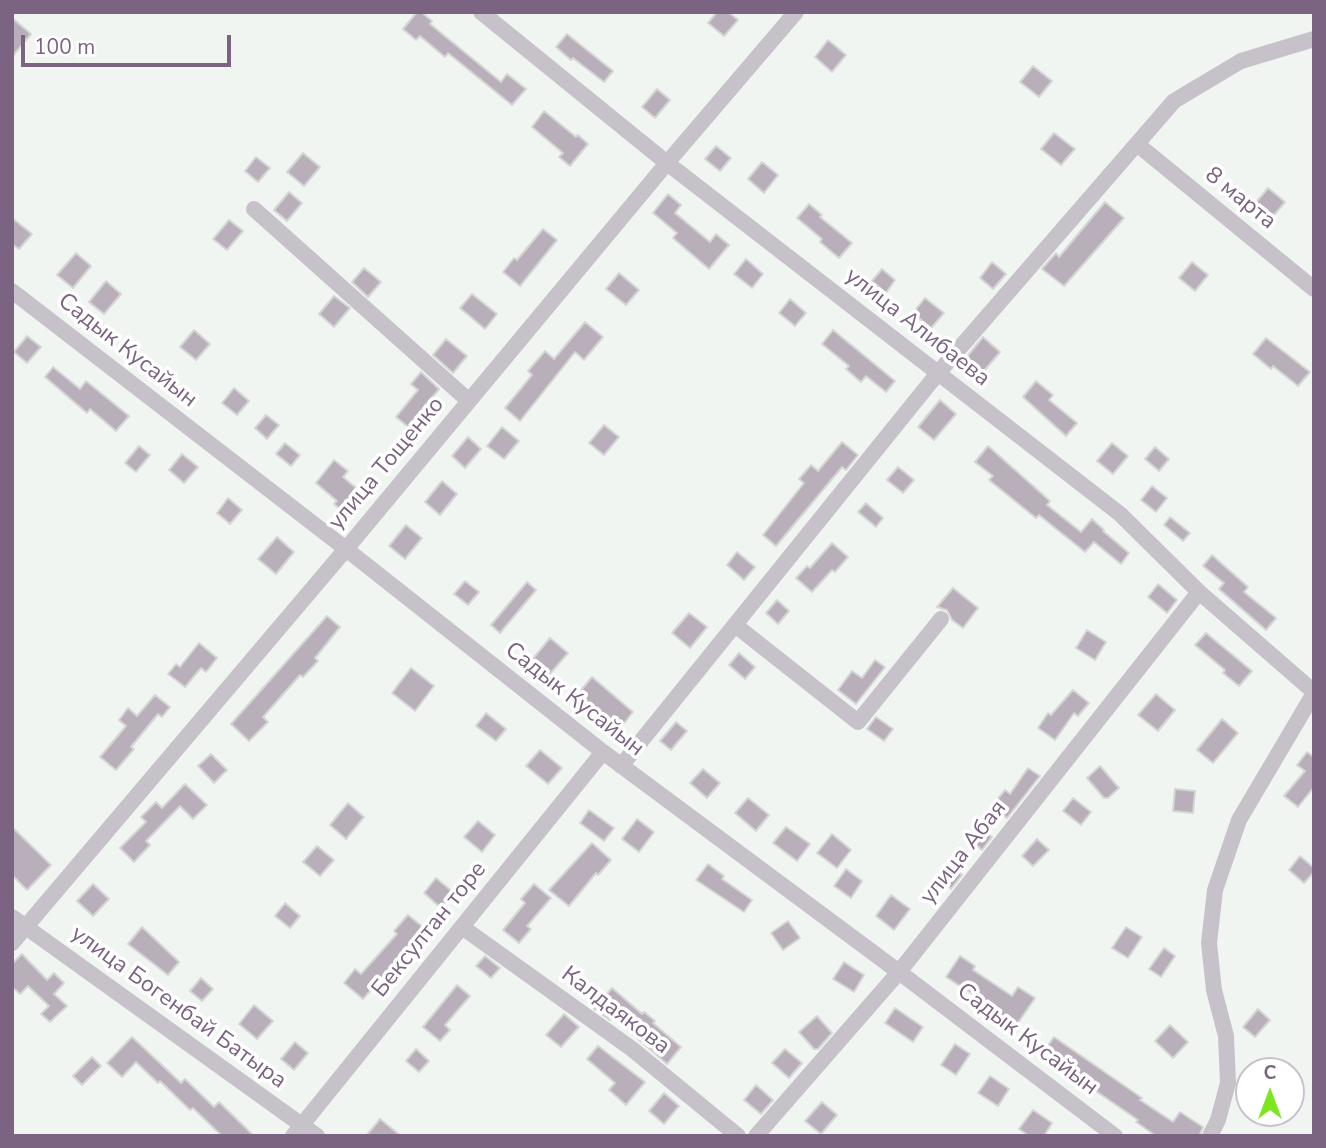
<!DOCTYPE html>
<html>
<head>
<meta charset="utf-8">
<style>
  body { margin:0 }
  #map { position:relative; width:1326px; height:1148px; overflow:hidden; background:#f1f5f2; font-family:"Nunito Sans",sans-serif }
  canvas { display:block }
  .frame { position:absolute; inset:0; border:14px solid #7b6382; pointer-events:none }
  .north { position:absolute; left:1235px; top:1057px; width:70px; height:70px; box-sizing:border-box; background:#fff; border:2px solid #cac1cd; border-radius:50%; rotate:0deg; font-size:19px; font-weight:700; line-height:28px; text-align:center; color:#7b6382 }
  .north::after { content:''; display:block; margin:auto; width:24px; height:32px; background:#7ce61f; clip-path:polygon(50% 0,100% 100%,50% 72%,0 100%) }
  .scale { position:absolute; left:21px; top:35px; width:210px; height:32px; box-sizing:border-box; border:4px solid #7b6382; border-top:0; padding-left:9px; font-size:21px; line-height:24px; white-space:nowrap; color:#7b6382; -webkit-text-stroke:5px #fff; paint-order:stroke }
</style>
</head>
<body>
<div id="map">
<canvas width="1326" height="1148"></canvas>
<div class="frame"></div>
<div class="north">С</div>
<div class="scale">100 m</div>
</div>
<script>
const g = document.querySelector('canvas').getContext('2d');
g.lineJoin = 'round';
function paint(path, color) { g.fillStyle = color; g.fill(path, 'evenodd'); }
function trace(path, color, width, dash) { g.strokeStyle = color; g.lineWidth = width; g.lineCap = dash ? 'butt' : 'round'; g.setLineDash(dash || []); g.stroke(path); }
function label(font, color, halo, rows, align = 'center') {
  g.font = font + ' "Nunito Sans",sans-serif'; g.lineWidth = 7; g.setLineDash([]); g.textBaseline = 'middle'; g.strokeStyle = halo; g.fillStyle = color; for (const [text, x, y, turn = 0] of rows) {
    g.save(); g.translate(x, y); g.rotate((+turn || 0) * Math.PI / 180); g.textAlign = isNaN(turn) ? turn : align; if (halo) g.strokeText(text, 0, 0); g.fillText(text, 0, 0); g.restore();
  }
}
const building = new Path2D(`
  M417,12h4l11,9 -2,3 71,58 6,-8 19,15 -14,16 -64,-52 -3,4 -25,-21 -4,4 -13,-11z
  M717,12h11l10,8 -14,16 -16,-13z
  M12,18l19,16 -19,23z
  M567,34l46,37 -9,11 -31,-24 -2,2 -15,-13z
  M828,40l18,15 -14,17 -17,-15z
  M1033,66l19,15 -13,16 -19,-15z
  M657,89l13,11 -15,18 -13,-11z
  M544,111l32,26 2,-2 10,9 -18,22 -11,-9 4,-4 -31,-26z
  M1054,133l21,16 -14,16 -20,-16z
  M716,146l15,12 -11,13 -15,-12z
  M303,153l17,14 -16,19 -17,-14z
  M256,157l14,11 -12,14 -13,-11z
  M762,162l16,13 -14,18 -16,-14z
  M1268,188l17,14 -15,18 -17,-14z
  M289,192l13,11 -15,18 -13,-11z
  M668,194l13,11 -6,8 35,29 6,-8 13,11 -20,24 -36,-31 4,-5 -24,-20z
  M1105,202l19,16 -60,68 -22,-17 14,-16 3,4z
  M809,204l13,11 -2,2 32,26 -13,15 -19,-16 2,-3 -25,-21z
  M12,218l20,16 -13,15 -7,-5z
  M229,220l14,11 -16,19 -14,-11z
  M543,229l14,11 -37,46 -17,-14 11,-14 3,2z
  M76,253l15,13 -18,22 -16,-13z
  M746,259l17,15 -11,14 -18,-14z
  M992,262l14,12 -13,15 -13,-11z
  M1192,262l16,13 -13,16 -16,-13z
  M364,268l17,14 -13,15 -16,-15z
  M882,269l13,11 -9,13 -14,-12z
  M619,273l20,17 -13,15 -20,-16z
  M106,281l15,13 -17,20 -15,-12z
  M472,294l25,20 -12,15 -25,-21z
  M334,296l16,12 -16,19 -15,-13z
  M925,298l19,15 -13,15 -18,-15z
  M790,299l16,14 -11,13 -16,-13z
  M585,322l18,15 -19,23 -9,-8 -55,69 -15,-13 27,-33 -4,-4 17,-20 9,8z
  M194,330l16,14 -14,16 -16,-13z
  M833,330l62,51 -9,11 -20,-16 -5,6 -15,-13 3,-3 -27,-22z
  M27,336l14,11 -14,16 -13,-11z
  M983,337l17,15 -17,20 -17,-14z
  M1266,338l44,34 -12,14 -25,-20 -2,3 -18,-15z
  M446,339l21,17 -14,17 -20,-18z
  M53,367l27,22 6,-8 43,35 -13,15 -26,-22 -3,4 -42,-36z
  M421,372l18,17 -20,24 4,3 -11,14 -16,-13 22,-27 -7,-6z
  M1036,381l17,14 -4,5 28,23 -11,13 -43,-39z
  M234,388l15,13 -12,14 -15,-12z
  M940,400l16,14 -22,26 -16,-13z
  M266,415l13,10 -12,14 -12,-11z
  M604,425l15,12 -15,18 -15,-12z
  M502,427l17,14 -15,18 -17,-13z
  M468,437l13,12 -16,19 -13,-12z
  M842,442l16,13 -12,15 -4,-3 -66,79 -13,-11 41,-52 -5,-4 12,-14 7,6z
  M285,443l15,12 -9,11 -15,-12z
  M1112,443l16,13 -15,18 -16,-13z
  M139,446l11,9 -14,17 -11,-9z
  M988,446l62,55 -3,4 34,27 11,-13 12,11 -1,1 26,22 -8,11 -27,-22 -9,10 -46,-37 -3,3 -47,-38 4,-4 -18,-14z
  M1155,447l14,12 -10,12 -14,-12z
  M182,454l16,13 -14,16 -15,-13z
  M334,460l14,11 -5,6 25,21 -17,20 -17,-14 3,-3 -21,-18z
  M898,467l16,13 -11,13 -16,-13z
  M442,481l15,13 -17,21 -15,-13z
  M1152,486l15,12 -11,14 -15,-12z
  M228,498l14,12 -12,14 -13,-11z
  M866,503l17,15 -7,9 -18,-15z
  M1170,517l20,16 -7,8 -19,-16z
  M406,525l16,13 -17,21 -16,-13z
  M277,537l17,15 -18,22 -18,-15z
  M832,543l16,14 -13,15 -3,-2 -20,22 -16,-14 11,-12 3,2z
  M737,552l18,15 -11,13 -17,-15z
  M1212,555l36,32 -4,5 32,26 -10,12 -47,-41 5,-6 -21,-17z
  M465,581l14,11 -11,13 -14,-11z
  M527,582l9,8 -36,43 -9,-8z
  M1158,584l19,16 -10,13 -19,-16z
  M953,588l25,20 -15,20 -11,-8 -5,-10 -10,-3z
  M777,600l12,11 -11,13 -12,-11z
  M689,613l18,14 -17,21 -18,-15z
  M327,616l13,11 -25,31 3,3 -15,16 -3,-2 -37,42 5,5 -19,19 -18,-17z
  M1087,630l19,12 -11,18 -19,-12z
  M1206,633l46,38 -13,15 -16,-13 2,-3 -30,-25z
  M550,638l18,15 -19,22 -18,-14z
  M199,643l18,15 -11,14 -5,-4 -16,19 -17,-13 8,-10 4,3z
  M739,653l16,14 -10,12 -16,-14z
  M875,660l10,7 -29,37 -18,-14 14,-19 10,7z
  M411,668l23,18 -19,25 -23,-18z
  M592,677l41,35 -12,15 -43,-33z
  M1073,690l16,13 -11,13 -4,-3 -19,27 -17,-12 10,-15 3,2z
  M1156,694l19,16 -17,21 -20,-16z
  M155,695l15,12 -8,10 -4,-3 -27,33 3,2 -18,21 -16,-13 26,-31 -7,-6 9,-12 9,8z
  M486,713l20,16 -10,12 -20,-15z
  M876,717l17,12 -9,12 -17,-12z
  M1222,719l16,14 -25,30 -16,-13z
  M676,722l11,9 -16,19 -11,-9z
  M540,750l22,18 -14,16 -22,-18z
  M1307,752l7,5v30l-16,20 -14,-11 21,-25 -8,-6z
  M211,754l16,16 -13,13 -16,-17z
  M1100,766l19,22 -11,10h-4l-17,-20z
  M1028,768l12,8 -33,42 -15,-12 13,-16 5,4z
  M703,769l17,14 -13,15 -17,-15z
  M185,784l22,21 -14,14 -13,-13 -34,35 4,4 -16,17 -14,-14 26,-26 -5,-5 15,-15 6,6z
  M1175,789l20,2 -2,22 -20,-2z
  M748,798l21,17 -13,16 -21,-18z
  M1073,798l18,14 -10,13 -18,-14z
  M348,803l16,14 -18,22 -16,-14z
  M589,810l25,18 -10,13 -24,-18z
  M637,819l17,13 -15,20 -17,-13z
  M478,821l17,14 -13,17 -18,-15z
  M978,825l14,12 -10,13 -15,-13z
  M12,827l39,38 -24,25 -15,-15z
  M786,827l24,17 -13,17 -24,-18z
  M832,834l19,16 -14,18 -20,-15z
  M1037,839l12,11 -16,16 -11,-10z
  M592,843l19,17 -13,15 -2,-2 -27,33 -20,-16z
  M317,846l17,14 -14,16 -17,-14z
  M1300,856l14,12v4l-10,11 -15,-13z
  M708,864l16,12 -2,3 30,21 -8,12 -48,-32z
  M953,865l9,10 -11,14 -12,-12z
  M846,869l16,12 -11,17 -17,-12z
  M436,878l18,15 -13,15 -17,-15z
  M93,884l16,15 -16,17 -16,-15z
  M534,884l17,14 -24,28 4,3 -12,14 -16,-13 22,-27 -4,-4z
  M891,895l19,14 -16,21 -18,-14z
  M285,903l15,13 -10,12 -15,-12z
  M408,915l16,13 -26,30 7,6 -12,14 -7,-5 -23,26 -19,-16 11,-14 6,5 36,-40 -3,-3z
  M788,921l12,17 -17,12 -12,-17z
  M142,927l37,35 -11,13 -40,-31z
  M1126,927l16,10 -14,21 -16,-10z
  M1164,948l11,8 -14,21 -12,-8z
  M22,954l25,26 7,-7 10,10 -10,11 13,12 -17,16 -9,-8 8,-8 -21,-20 -8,8 -8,-7v-23z
  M485,956l15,12 -9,10 -15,-12z
  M960,956l15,10 -2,4 39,26 6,-9 17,11 -20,29 -16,-11 2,-4 -55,-35z
  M844,962l20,13 -10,17 -21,-13z
  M201,978l12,11 -11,12 -12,-10z
  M457,985l13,11 -25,29 5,5 -10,11 -17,-14z
  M612,988l30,26 2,-2 11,9 -2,2 28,24 -14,17 -54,-47 -3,3 -16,-11z
  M254,1005l19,16 -16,18 -18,-15z
  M895,1008l28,19 -10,15 -28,-19z
  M1258,1009l12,11 -15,17 -12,-10z
  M564,1014l15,13 -18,20 -15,-12z
  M817,1016l15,17 -14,16h-4l-15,-17z
  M1170,1025l18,17 -15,16 -18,-17z
  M132,1037l49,46 4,-4 29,28 5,-5 35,34h-32l-29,-28 -3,2 -30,-29 -2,2 -22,-21 -14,15 -15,-14z
  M1054,1037l88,61 -2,2 33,22 7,-10 23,15 -3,7 -1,2h-43l-20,-14 2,-2 -61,-42 2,-3 -35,-24z
  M295,1042l13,11 -14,17 -13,-11z
  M955,1044l15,10 -14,21 -15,-10z
  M598,1046l47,36 -19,23 -17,-15 6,-7 -28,-24z
  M416,1049l13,12 -10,11 -13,-11z
  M785,1049l17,14 -13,15 -17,-15z
  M92,1057l9,9 -19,19 -9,-9z
  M990,1076l19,13 -11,17 -20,-13z
  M756,1085l17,15 -12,14 -17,-14z
  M664,1093l15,13 -15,18 -15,-13z
  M822,1102l15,13 -16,19 -16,-13z
  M1033,1110l19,13 -8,13h-15l-10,-7z
  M380,1119l21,17h-35z`);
const minor = new Path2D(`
  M481,12l186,151 453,351 79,78 115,100
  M1137,144l177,145
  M254,209l215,192
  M12,291l334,258 257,203 296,220 216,164
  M735,625l123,97 83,-103
  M621,766l317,-393 236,-272 67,-40 73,-22
  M12,917l305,219
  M462,927l170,122 106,87
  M12,943l334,-394 321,-386 129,-151
  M293,1136l310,-384
  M756,1136l143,-164 300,-380
  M1210,1136l8,-16 10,-37 -2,-47 -12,-46 -5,-47 6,-53 24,-70 75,-127`);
const streetNames = [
  ["8 марта",1240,199,39],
  ["улица Алибаева",917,328,38],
  ["Садык Кусайын",127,351,38],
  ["улица Тощенко",387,464,-50],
  ["Садык Кусайын",574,700,38],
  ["улица Абая",964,853,-52],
  ["Бексултан торе",430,930,-51],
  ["улица Богенбай Батыра",178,1008,36],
  ["Калдаякова",615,1011,37],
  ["Садык Кусайын",1027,1040,37]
];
paint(building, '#b8afbb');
trace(building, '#d4d6d4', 2);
trace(minor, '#c7c2c9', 16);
label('23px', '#7b6382', '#fff', streetNames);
</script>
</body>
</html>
